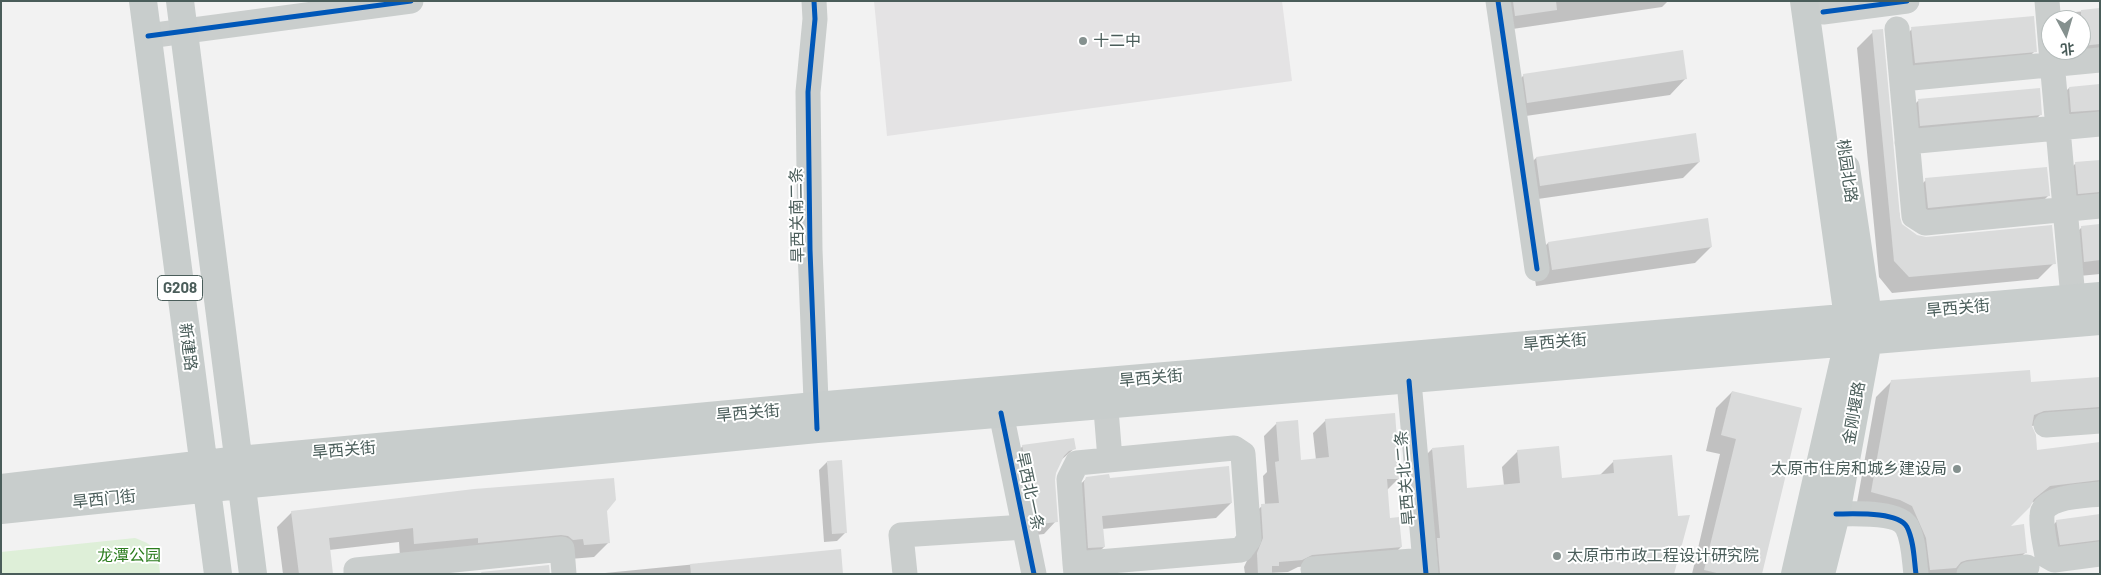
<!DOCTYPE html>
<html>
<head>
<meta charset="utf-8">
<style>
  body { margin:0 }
  #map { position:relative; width:2101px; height:575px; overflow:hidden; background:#f2f2f2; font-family:Barlow,"Noto Sans SC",sans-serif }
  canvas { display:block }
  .frame { position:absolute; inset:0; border:2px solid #4a5d5a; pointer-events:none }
  .north { position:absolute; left:2041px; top:10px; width:50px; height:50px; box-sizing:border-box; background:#fff; border:1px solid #b7bebd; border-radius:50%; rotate:174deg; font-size:14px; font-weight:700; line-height:20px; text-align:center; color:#4a5d5a }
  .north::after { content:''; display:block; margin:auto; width:18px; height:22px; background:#85918f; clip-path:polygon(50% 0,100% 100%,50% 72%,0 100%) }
</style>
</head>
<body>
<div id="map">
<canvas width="2101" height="575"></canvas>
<div class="frame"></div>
<div class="north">北</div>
</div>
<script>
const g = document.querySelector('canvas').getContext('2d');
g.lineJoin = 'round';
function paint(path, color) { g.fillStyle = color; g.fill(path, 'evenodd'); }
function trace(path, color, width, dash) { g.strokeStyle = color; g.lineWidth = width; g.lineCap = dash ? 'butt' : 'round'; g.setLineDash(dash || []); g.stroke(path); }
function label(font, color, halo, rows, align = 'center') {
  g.font = font + ' Barlow,"Noto Sans SC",sans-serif'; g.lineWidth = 4; g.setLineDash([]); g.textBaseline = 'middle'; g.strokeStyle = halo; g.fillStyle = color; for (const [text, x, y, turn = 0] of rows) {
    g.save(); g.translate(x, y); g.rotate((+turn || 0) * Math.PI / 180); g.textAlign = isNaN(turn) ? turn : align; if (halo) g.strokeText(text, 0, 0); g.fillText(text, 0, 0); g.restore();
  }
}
const education = new Path2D(`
  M874,1h408l10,80 -405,55z`);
const green = new Path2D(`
  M135,538c22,8 23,13 25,36h-159v-22z`);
const shadow = new Path2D(`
  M1492,1h176l-6,6 -163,24z
  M2100,10v48l-49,-8h30v-30h-25l7,-7z
  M1912,29l123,22 -16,16 -120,12 -3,-34z
  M1873,32l28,193 16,11 137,27 -16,16 -146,14 -13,-16 -22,-229z
  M1524,75l162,3 -16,17 -158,23 -4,-27z
  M2100,85v49l-47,-30 16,-16z
  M1918,101l123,13 -16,17 -120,11 -3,-25z
  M1536,158l163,4 -16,16 -159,23 -4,-27z
  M2100,161v49l-18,-3 -22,-28 16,-16z
  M1926,180l122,16 -16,16 -119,12 -3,-28z
  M2100,225v49l-31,3 -3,-34 16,-16z
  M1548,243l163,4 -16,16 -159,23 -4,-27z
  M2100,378v46l-17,-2 -53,4 6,26 64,-8v50l-67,8 -3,2 -22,23 18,25 -16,16 -49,6h-48l-16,-52 -41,-14 20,-111 16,-16 138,2z
  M1732,392l29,182h-69l28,-120 -14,-3 10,-43z
  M1326,420l73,58 -13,13 2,29 13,27 -13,13 -90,7 -10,5 -43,2 -1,-7 7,-15 -2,-34 13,-12 3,-1 -2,-29 4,-4 -3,-36 13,-13 23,38 16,-1 -3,-27z
  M1023,446l52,2 -15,13 -5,12 -2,7 3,41 -12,13 -17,2 -17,-78z
  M1432,449l34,40 38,-3 -2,-19 16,-16 43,28 38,-3 15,-15 58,113h-249l-7,-109z
  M827,462l18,71 -8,8 -13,1 -5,-72z
  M1087,478l21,1 123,24 -15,15 -114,11 2,18 -15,15 -18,-69z
  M606,510l3,32 -15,15 -24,2 -170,-2 -1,-15 -70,8 3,24h-49l-6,-47 15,-15z
  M2100,515v45h-56l-3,-23 16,-16z
  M840,550l2,24h-237v-1z`);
const building = new Path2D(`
  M1513,1h43l1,9 -42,6z
  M2100,8v36l-19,2v-36z
  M2034,16l3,36 -122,11 -4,-36z
  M1883,29l17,188 2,7 15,11 9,2 126,-12 4,39 -147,13 -15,-16 -22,-231z
  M1683,50l4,29 -160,24 -4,-29z
  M2100,84v26l-29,2 -2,-25z
  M2040,88l2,27 -122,11 -2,-27z
  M1696,133l4,29 -160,24 -4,-29z
  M2100,160v32l-22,2 -3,-32z
  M2047,167l3,29 -122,12 -3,-30z
  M1708,218l4,29 -160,23 -4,-28z
  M2100,224v36l-16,2 -3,-36z
  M2030,370l1,12 69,-5v30l-56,4 -10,4 -2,11 4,9 1,15 63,-8v38l-50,6 -16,13 -4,8 -19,19 13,-2 3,29 -60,7 -6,2 -5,6 -26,2 -4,-32 -14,-32 -12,-6 -29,-8 20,-112z
  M1732,391l70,17 -40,166h-41l-17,-4 32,-131 -15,-4z
  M1395,413l5,66h-13l3,39 9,-1 3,30 -90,8 -10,5 -23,2v4h-7v8h-14l-1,-21 6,-15 -2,-34 18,-1 -4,-41 4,-1 -3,-39 22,-2 3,40 28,-3 -4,-38z
  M1074,438l2,11 -7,2 -5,5 -8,17 -1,7 3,42 -19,2 -17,-79z
  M1464,445l3,43 53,-5 -3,-33 42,-4 3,32 52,-5 -1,-13 59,-5 6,61 12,-1 -16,59h-234l-3,-36h3l-8,-90z
  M842,460l5,73 -15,1 -5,-73z
  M1229,466l3,37 -130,13 3,31 -17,1 -4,-66 2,-5 23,-3 1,4z
  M614,478l2,22 -9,11 3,32 -26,2 -1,-6 -10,1 -5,-4 -7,-1 -83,8v-5l-64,6 -1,-16 -84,10 4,36h-34l-8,-63 183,-22z
  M2100,514v26l-40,5 -4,-25z
  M841,549l2,25h-152l-1,-10z
  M549,565l1,9h-68l-1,-2z`);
const minor = new Path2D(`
  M814,1l1,18 -7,73 2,158 7,176
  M1498,1l39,268
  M2047,1l4,49
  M1823,12l84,-11
  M1897,29l17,187 11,7 175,-17
  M148,36l263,-35
  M2051,50l22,248
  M1902,79l198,-19
  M1907,142l193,-18
  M1409,381l17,193
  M1104,385l6,74
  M1001,413l33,161
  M2046,425l54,-4
  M2100,494c-15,2 -58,2 -58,22 -1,13 3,27 5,40l7,4 46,-6
  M1836,514c16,0 62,-3 71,13 7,14 7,32 9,47
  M1075,564l166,-14 8,-11 -6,-85 -9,-6 -157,15 -8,16 6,85 1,10
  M1313,569l112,-9
  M356,574v-4l206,-21 2,25
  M905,574l-4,-39 124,-8
  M1969,574l58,-7`);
const major = new Path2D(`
  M143,1l75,573
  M180,1l73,573
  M1,488l238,-28 576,-54 1285,-110
  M1,510l239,-25 577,-56 1283,-108
  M1795,574l53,-232v-24l-44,-317
  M1821,574l15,-60 32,-174v-24l-22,-148`);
const cycleway = new Path2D(`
  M814,1l1,18 -7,73 2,158 7,179
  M1498,1l39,268
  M1823,12l84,-11
  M148,36l263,-35
  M1409,381l17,193
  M1001,413l33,161
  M1836,514c16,0 62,-3 71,13 7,14 7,32 9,47`);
const markers = [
  [1083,41,5,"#85918f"],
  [1957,469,5,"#85918f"],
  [1557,556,5,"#85918f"]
];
const shields = [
  [180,288,45]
];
const shieldNames = [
  ["G208",180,288]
];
const poiNames = [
  ["十二中",1093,41],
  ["太原市住房和城乡建设局",1947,469,"right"],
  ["太原市市政工程设计研究院",1567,556]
];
const streetNames = [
  ["桃园北路",1847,171,82],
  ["旱西关南二条",797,215,-91],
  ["旱西关街",1958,308,-5],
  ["旱西关街",1555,342,-5],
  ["新建路",188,347,83],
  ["旱西关街",1151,378,-5],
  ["旱西关街",748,413,-5],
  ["金刚堰路",1854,413,-80],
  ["旱西关街",344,450,-5],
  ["旱西关北二条",1405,478,-95],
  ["旱西北一条",1030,491,78],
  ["旱西门街",104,499,-6]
];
const parkNames = [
  ["龙潭公园",129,556]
];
paint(education, '#e4e3e4');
paint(green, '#deefd8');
paint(shadow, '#0003');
paint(building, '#dadbdb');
trace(minor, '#cacecd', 25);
trace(major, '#c8cdcc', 28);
trace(cycleway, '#0057b8', 5);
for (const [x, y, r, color] of markers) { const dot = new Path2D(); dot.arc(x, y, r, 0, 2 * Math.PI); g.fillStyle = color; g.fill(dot); trace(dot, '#fff', 2); }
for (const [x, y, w] of shields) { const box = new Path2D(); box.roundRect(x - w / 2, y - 12.5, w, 25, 4); g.fillStyle = '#fff'; g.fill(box); trace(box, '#4a5d5a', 1); }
label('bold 15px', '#4a5d5a', null, shieldNames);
label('16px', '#4a5d5a', '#fff', poiNames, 'left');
label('16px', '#4a5d5a', '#fff', streetNames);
label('16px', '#2b7c1d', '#fff', parkNames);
</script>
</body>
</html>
